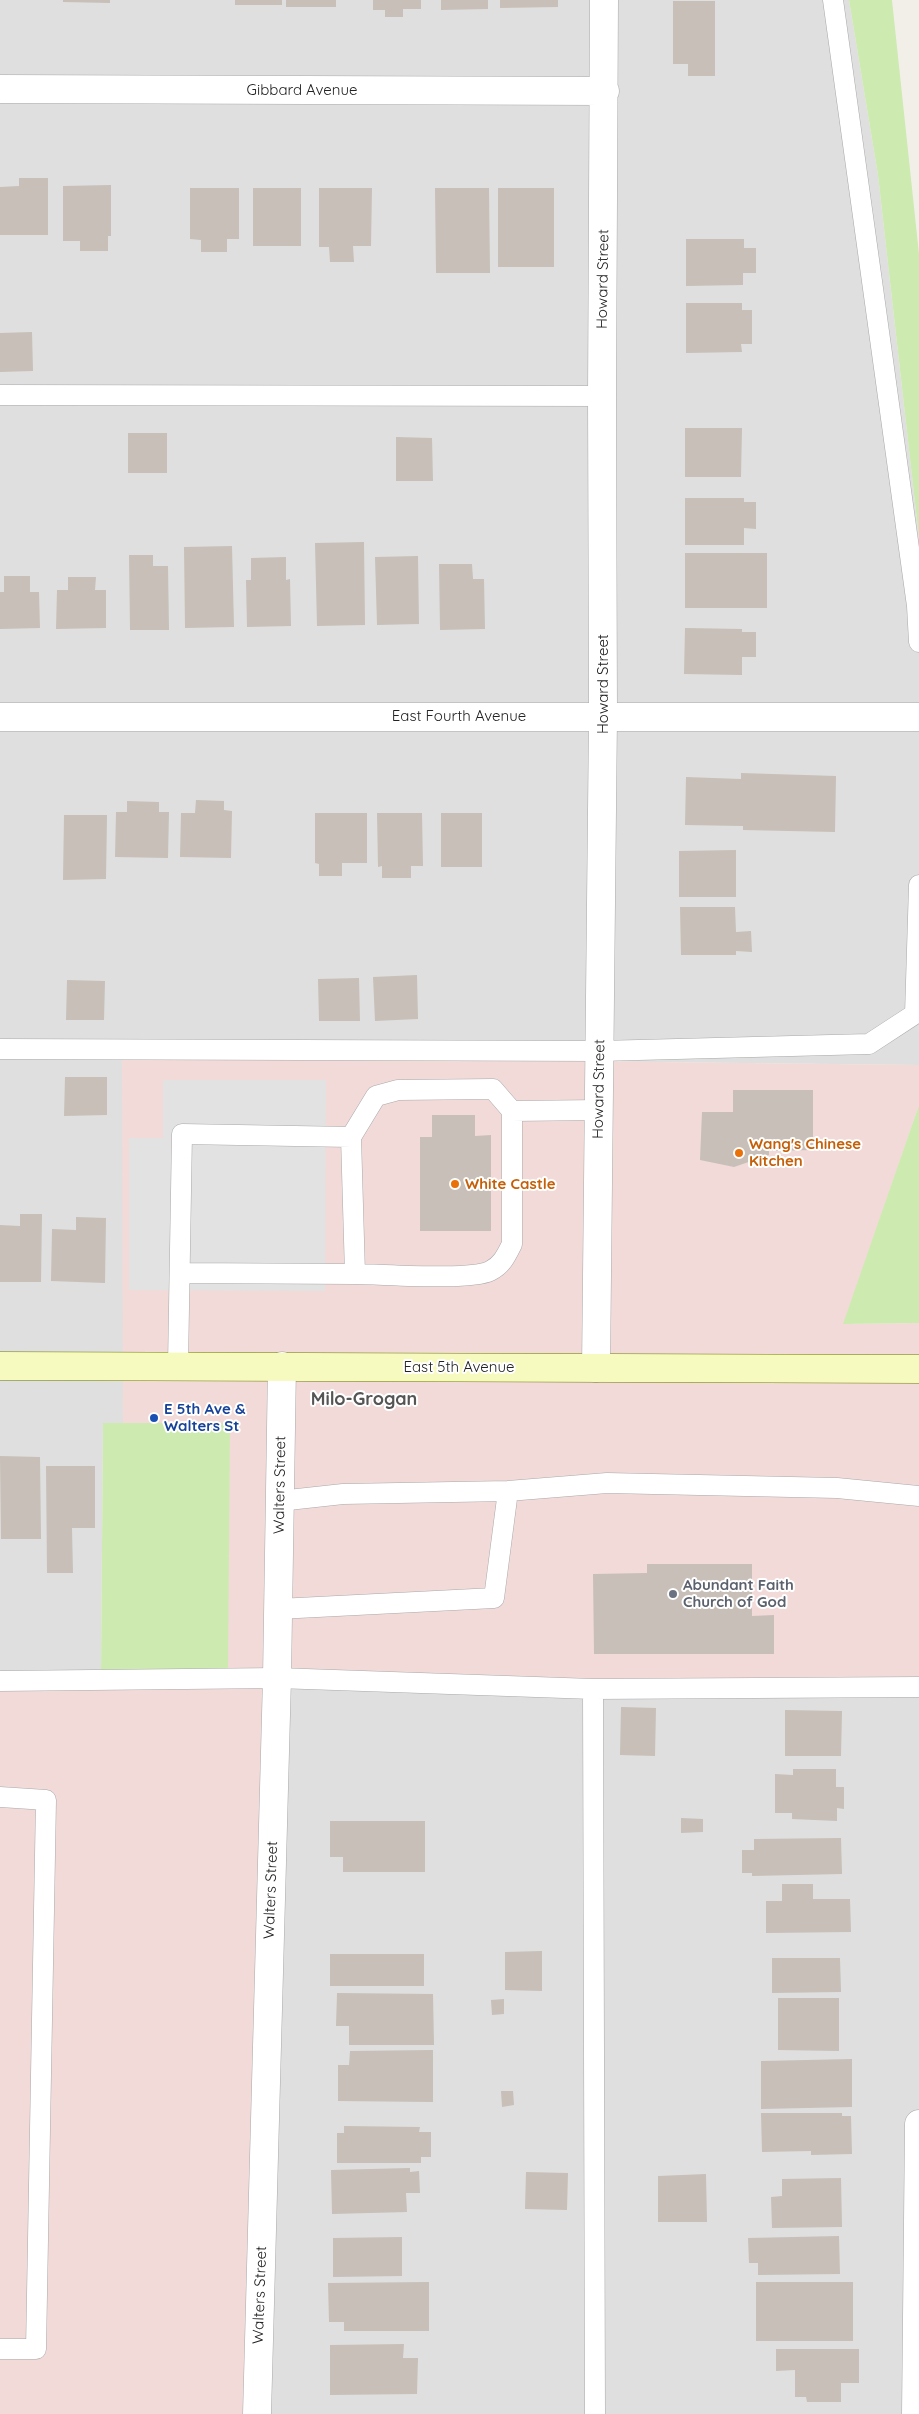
<!DOCTYPE html>
<html>
<head>
<meta charset="utf-8">
<style>
  body { margin:0 }
  canvas { display:block; background:#f2efe9 }
</style>
</head>
<body>
<canvas width="919" height="2414"></canvas>
<script>
const g = document.querySelector('canvas').getContext('2d');
g.lineJoin = 'round';
function paint(path, color) { g.fillStyle = color; g.fill(path, 'evenodd'); }
function trace(path, color, width, dash) { g.strokeStyle = color; g.lineWidth = width; g.lineCap = dash ? 'butt' : 'round'; g.setLineDash(dash || []); g.stroke(path); }
function label(font, color, halo, rows, align = 'center') {
  g.font = font + ' Quicksand,sans-serif'; g.lineWidth = 4; g.setLineDash([]); g.textBaseline = 'middle'; g.strokeStyle = halo; g.fillStyle = color; for (const [text, x, y, turn = 0] of rows) {
    g.save(); g.translate(x, y); g.rotate((+turn || 0) * Math.PI / 180); g.textAlign = isNaN(turn) ? turn : align; if (halo) g.strokeText(text, 0, 0); g.fillText(text, 0, 0); g.restore();
  }
}
const residential = new Path2D(`
  M0,0h849l29,175 41,363v527l-796,-9v367h-20l-2,250 -101,-1z
  M271,1683l648,6v725h-659z`);
const commercial = new Path2D(`
  M122,1056l797,9v40l-75,219 75,-1v366l-648,-6 -11,731h-260v-742l101,1 128,-249 -106,-1z`);
const grass = new Path2D(`
  M849,0h43l27,254v284l-41,-363z
  M919,1105v218l-76,1z
  M103,1423h127l-2,251 -127,-1z`);
const parking = new Path2D(`
  M163,1080h163l-1,211 -196,-1v-152h34z`);
const building = new Path2D(`
  M63,0h47v3l-47,-1z
  M235,0h47v5h-47z
  M286,0h50v7h-50z
  M373,0h48v9h-18v8h-18v-7h-12z
  M441,0h47v9l-47,1z
  M500,0h58v7l-58,1z
  M673,1h42v75h-27v-12h-15z
  M19,178h29v57h-48v-48l19,-1z
  M111,185v51h-3v15h-28v-10h-17v-55z
  M190,188h49v51h-12v13h-26v-12l-11,-1z
  M253,188h48v58h-48z
  M319,188h53l-1,58h-18l1,16h-24l-1,-15h-10z
  M435,188h54l1,85h-54z
  M498,188h56v79h-56z
  M686,239h58v9h12v25h-13v12l-57,1z
  M686,303h56v7h10v34h-11l1,8 -56,1z
  M32,332l1,39 -33,1v-39z
  M685,428h57l-1,49h-56z
  M128,433h39v40h-39z
  M396,437l36,1 1,43h-37z
  M685,498h59v4h12v27l-12,-1v17h-59z
  M364,542l1,83 -48,1 -2,-83z
  M232,546l2,81 -49,1 -1,-81z
  M685,553h82v55h-82z
  M129,555h24v11h15l1,64h-39z
  M418,556l1,68 -42,1 -2,-68z
  M286,557v23l4,-1 1,47 -44,1 -1,-47h5v-22z
  M439,564h33l1,15h11l1,50 -45,1z
  M4,576h26v16h9l1,36 -40,1v-37h4z
  M68,577h28l-1,13h11v38l-50,1 1,-39h11z
  M685,628l57,1v3h14v25h-14v18l-58,-1z
  M741,773l95,3 -1,56 -92,-2v-4l-58,-1 1,-48 55,2z
  M196,800l28,1v9l8,1 -1,47 -51,-1 1,-44h14z
  M127,801l32,1v10h10l-1,46 -53,-1 1,-45h11z
  M315,813h52v50h-25v13h-23v-12l-4,-1z
  M377,813h45l1,53h-12v12h-29v-12l-4,1z
  M441,813h41v54h-41z
  M64,815h43l-1,64 -43,1z
  M736,850v47h-57v-46z
  M680,907h55l1,25 15,-1 1,21 -16,-1v4h-55z
  M417,975l1,44 -43,2 -2,-44z
  M359,978l1,43h-41l-1,-42z
  M67,980l38,1 -1,39h-38z
  M65,1077h42v38l-43,1z
  M733,1090h80v60l-44,1v4l-35,12 -34,-7 2,-48h31z
  M432,1115h43v21l16,-1v96h-71v-94h12z
  M20,1214h22l-1,68h-41v-57l20,1z
  M76,1217l30,1 -1,65 -54,-2 1,-52 24,1z
  M0,1456l40,1 1,82h-40z
  M46,1466h49v62h-23l1,45h-26z
  M647,1564h105v52l22,-1v39h-180l-1,-80 54,-1z
  M621,1707l35,1 -1,48 -35,-1z
  M785,1710l57,1 -1,45h-56z
  M793,1769h43v18h8v22l-7,-1v13l-45,-2v-6h-17v-39l18,1z
  M681,1818l22,1v13l-22,1z
  M330,1821h95v51h-82v-15h-13z
  M841,1838l1,36 -90,2v-3h-10v-23h12v-11z
  M782,1884h31v15h37l1,33 -85,1v-32h16z
  M542,1951v40l-37,-1v-38z
  M330,1954h94v32h-94z
  M772,1958h68l1,34 -69,1z
  M337,1993l96,1 1,51h-85v-19h-13z
  M778,1998h61v53l-61,-1z
  M504,1999v15l-12,1 -1,-15z
  M433,2050v52l-95,-1v-36h11l1,-14z
  M852,2059v48l-91,2v-48z
  M501,2091h12l1,14 -12,2z
  M761,2113h81v3h9l1,38 -41,1v-4l-49,1z
  M344,2126l76,1 -1,5h12v25h-10v6h-84v-30h7z
  M410,2168v4l9,-1 1,22h-14l1,19 -75,2 -1,-44z
  M526,2172l42,1 -1,37 -42,-1z
  M706,2174l1,48h-49v-46z
  M841,2178l1,49 -70,1 -1,-31 11,-1v-17z
  M839,2236l1,38 -82,1v-12h-9l-1,-25z
  M402,2237v39l-69,1v-39z
  M429,2282v49h-85v-9h-15l-1,-39z
  M756,2282h97v59h-97z
  M404,2344l-1,14h15l-1,36 -87,1v-50z
  M776,2349h83v34h-18v19h-34l-1,-5h-11v-27l-19,1z`);
const lane = new Path2D(`
  M833,0l84,606 2,36
  M0,395l602,1
  M0,1049l600,2 269,-7 46,-30 4,-129
  M180,1273l175,1 -4,-137 25,-41 22,-6 95,-1 19,22 87,-1
  M355,1274c28,0 114,7 135,-3 12,-6 16,-15 22,-27v-133
  M178,1365l4,-231 169,3
  M279,1501l64,-7 165,-3 99,-8 230,5 82,8
  M278,1609l216,-11 14,-107
  M0,1681l277,-3 316,11 326,-2
  M593,1689l2,725
  M0,1797l46,3 -10,549h-36`);
const street = new Path2D(`
  M0,89l605,2
  M0,717h919
  M596,1368l7,-651 -1,-321 2,-396
  M257,2414l20,-736 5,-312
  M916,2414l3,-290`);
const secondary = new Path2D(`
  M0,1366l919,3`);
const markers = [
  [739,1153,5,"#e8710a"],
  [455,1184,5,"#e8710a"],
  [154,1418,5,"#1a4fb4"],
  [673,1594,5,"#6b7280"]
];
const streetNames = [
  ["Gibbard Avenue",302,90],
  ["Howard Street",603,279,-89],
  ["Howard Street",603,684,-90],
  ["East Fourth Avenue",459,716],
  ["Howard Street",599,1089,-89],
  ["East 5th Avenue",459,1367],
  ["Walters Street",280,1485,-89],
  ["Walters Street",271,1890,-88],
  ["Walters Street",260,2295,-88]
];
const foodNames = [
  ["Wang's Chinese",749,1144],
  ["Kitchen",749,1161],
  ["White Castle",465,1184]
];
const transitNames = [
  ["E 5th Ave &",164,1409],
  ["Walters St",164,1426]
];
const worshipNames = [
  ["Abundant Faith",683,1585],
  ["Church of God",683,1602]
];
const quarterNames = [
  ["Milo-Grogan",364,1400]
];
paint(residential, '#e0dfdf');
paint(commercial, '#f2dad9');
paint(grass, '#cdebb0');
paint(parking, '#e2e2e2');
paint(building, '#c7bfb8');
trace(lane, '#a9a9a9', 21);
trace(street, '#a9a9a9', 29);
trace(secondary, '#707d05', 29);
trace(lane, '#fff', 20);
trace(street, '#fff', 28);
trace(secondary, '#f7fabf', 28);
for (const [x, y, r, color] of markers) { const dot = new Path2D(); dot.arc(x, y, r, 0, 2 * Math.PI); g.fillStyle = color; g.fill(dot); trace(dot, '#fff', 2); }
label('15px', '#222', '#fff', streetNames);
label('bold 15px', '#c56008', '#fff', foodNames, 'left');
label('bold 15px', '#164399', '#fff', transitNames, 'left');
label('bold 15px', '#5b616d', '#fff', worshipNames, 'left');
label('bold 18px', '#555', '#fff', quarterNames);
</script>
</body>
</html>
